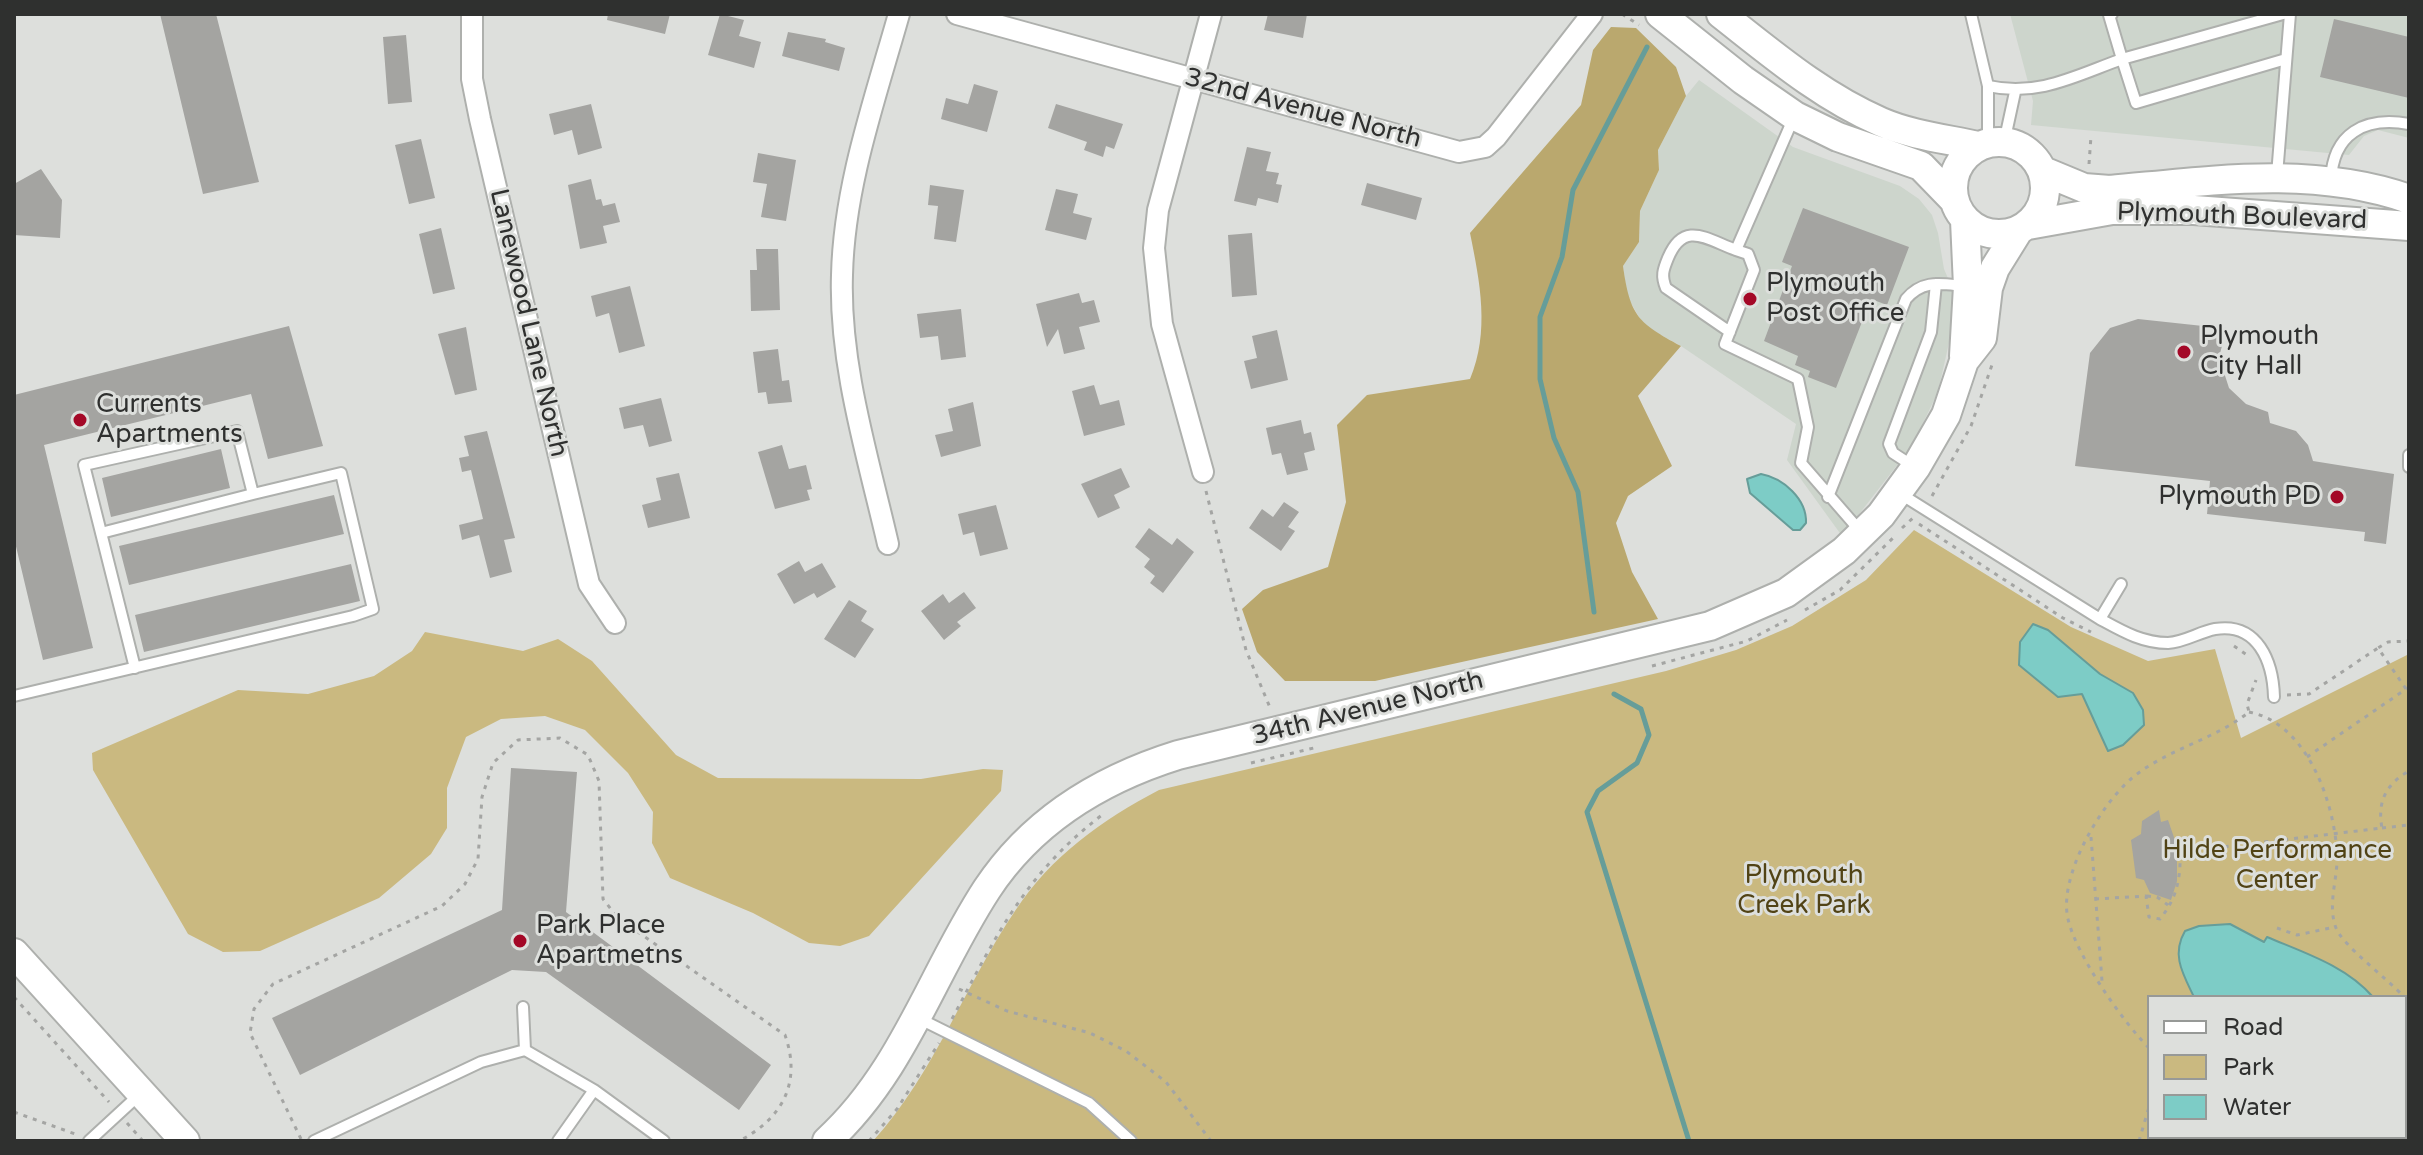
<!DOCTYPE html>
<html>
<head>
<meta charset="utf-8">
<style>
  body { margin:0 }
  #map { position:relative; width:2423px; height:1155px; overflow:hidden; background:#dddfdc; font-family:"Varela Round",sans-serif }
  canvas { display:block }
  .frame { position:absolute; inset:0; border:16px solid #2f302f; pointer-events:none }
  .legend { position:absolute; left:2147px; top:995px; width:260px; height:144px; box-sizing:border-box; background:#dddfdc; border:2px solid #979997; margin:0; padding:10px 14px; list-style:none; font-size:24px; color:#2f302f }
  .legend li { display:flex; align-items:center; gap:16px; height:40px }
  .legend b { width:40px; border:2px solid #979997 }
</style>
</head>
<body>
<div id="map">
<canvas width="2423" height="1155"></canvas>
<div class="frame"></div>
<ul class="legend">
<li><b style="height:10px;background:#fff"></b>Road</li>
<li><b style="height:22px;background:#cab980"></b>Park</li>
<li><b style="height:22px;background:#7dccc6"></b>Water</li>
</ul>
</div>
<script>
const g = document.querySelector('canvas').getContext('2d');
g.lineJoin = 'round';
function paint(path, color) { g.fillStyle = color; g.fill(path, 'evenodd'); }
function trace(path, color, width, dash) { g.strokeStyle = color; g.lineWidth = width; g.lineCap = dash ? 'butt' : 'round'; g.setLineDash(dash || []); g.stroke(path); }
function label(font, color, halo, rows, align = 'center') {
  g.font = font + ' "Varela Round",sans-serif'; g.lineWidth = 6; g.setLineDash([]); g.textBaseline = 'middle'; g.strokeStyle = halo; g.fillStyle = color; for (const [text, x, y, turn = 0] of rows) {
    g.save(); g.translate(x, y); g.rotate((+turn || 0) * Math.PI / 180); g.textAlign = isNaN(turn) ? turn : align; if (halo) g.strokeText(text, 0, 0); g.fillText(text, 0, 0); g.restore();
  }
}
const built = new Path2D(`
  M2010,14h399v124l-31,-8 -14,6 -15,19 -318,-30 2,-24z
  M1699,80l94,67 107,39 19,13 13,16 6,18 6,36 14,33 -20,90 -26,54 -70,90 -55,-76 9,-36 -115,-78 -37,-20 -17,-30 -4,-30 16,-24 1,-31 19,-41 -1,-20 28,-54z`);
const green = new Path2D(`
  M1914,530l157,97 77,34 67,-12 26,89 168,-84v487h-1536c62,-69 91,-154 142,-230 36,-55 87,-91 144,-121l507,-119 70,-21 56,-24 74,-46zM2149,997h256v140h-256z
  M425,632l98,19 35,-12 34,22 84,94 42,23 203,1 62,-10 20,1 -2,21 -132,145 -29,10 -31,-3 -56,-30 -83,-35 -18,-35 1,-31 -25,-39 -43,-43 -40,-14 -44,3 -35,18 -19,51v40l-16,26 -52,44 -119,53 -37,1 -35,-18 -95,-164 -1,-17 146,-63 70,4 66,-18 38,-25z`);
const forest = new Path2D(`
  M1611,27l25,1 40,39 10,29 -28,54 1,20 -19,41 -1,31 -16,24c7,50 15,57 58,80l-43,50 34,70 -44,30 -12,27 16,49 26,47 -283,62h-90l-28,-29 -15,-43 21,-19 65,-23 18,-65 -9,-77 30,-30 103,-16c20,-47 10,-97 0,-146l111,-128 12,-55z`);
const water = new Path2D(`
  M1761,474c22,4 46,25 45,49l-6,7h-7l-43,-37 -3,-14z
  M2033,624l15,6 52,44 33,19 10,17 1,15 -21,20 -15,6 -26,-57 -24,3 -39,-32 1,-23z
  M2230,924l34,18 3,-5c38,16 79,29 106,60h-179c-11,-23 -23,-42 -9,-66l14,-5z`);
const stream = new Path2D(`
  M1594,612l-16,-120 -24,-54 -14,-59v-62l22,-60 11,-67 74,-143
  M1614,694l27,15 8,26 -12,28 -39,28 -11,21 102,329`);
const building = new Path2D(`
  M160,14h56l43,168 -56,12z
  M608,14h62l-5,20 -58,-14z
  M720,14l24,6 -5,16 22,6 -7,26 -46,-13z
  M1268,14h39l-4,24 -39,-8z
  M2334,19l75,18v61l-89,-21z
  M788,32l38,7 -1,3 20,6 -6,23 -57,-15z
  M406,35l6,67 -24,2 -5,-67z
  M974,84l24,7 -11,41 -46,-13 5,-21 22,6z
  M591,104l11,44 -24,7 -6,-25 -18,5 -5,-21z
  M1056,104l67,20 -9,25 -8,-3 -3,11 -19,-7 3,-8 -39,-14z
  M421,139l14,59 -26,6 -14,-59z
  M1247,147l24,5 -5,19 13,2 -3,11 6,1 -4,18 -20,-5 -2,8 -22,-5z
  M758,153l38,7 -10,61 -25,-4 6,-33 -14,-2z
  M41,169l21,31 -2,38 -46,-3v-51z
  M591,179l5,21 5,-1 2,7 12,-3 5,19 -17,4 4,17 -27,6 -12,-64z
  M1367,183l55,15 -6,22 -55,-15z
  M930,185l34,5 -8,52 -22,-3 4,-33 -10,-1z
  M1056,189l22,5 -5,19 19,5 -6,22 -41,-10z
  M1803,208l106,39 -22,58 -16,-6 -35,89 -28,-11 2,-6 -15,-6 3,-9 -34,-15 28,-75 -10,-4z
  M441,228l14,61 -22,5 -14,-60z
  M1252,233l5,62 -25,2 -4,-62z
  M756,249h22l2,61 -29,1 -1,-41h7z
  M630,286l15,60 -26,7 -10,-40 -13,4 -5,-21z
  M1079,293l3,10 12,-3 6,22 -21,5 6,22 -21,5 -6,-25 -11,18 -11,-43z
  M961,309l5,48 -25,3 -3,-24 -18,2 -3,-24z
  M2138,319l65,7 -2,8 15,-3 9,4 -6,22 10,31 17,16 22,8 2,11 26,8 12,14 5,16 81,13 -8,70 -22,-3 1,-9 -158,-18 3,-33 -135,-15 15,-113 20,-25z
  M289,326l34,120 -55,13 -17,-65 -207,51 49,203 -50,12 -29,-122v-143z
  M466,327l11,63 -22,5 -17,-61z
  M1277,330l11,50 -37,9 -7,-28 13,-3 -5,-22z
  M778,349l4,32 7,-1 3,22 -24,2 -2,-12 -8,1 -5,-41z
  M1094,385l6,20 19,-5 6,25 -41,11 -12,-45z
  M661,398l11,43 -23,6 -6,-22 -19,4 -5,-21z
  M973,402l8,44 -40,11 -6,-22 18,-4 -5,-22z
  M1301,420l3,14 7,-2 4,18 -11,3 4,17 -21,5 -6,-22 -9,2 -6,-27z
  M487,431l28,107 -11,2 8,32 -22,6 -11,-43 -17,5 -3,-15 24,-6 -12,-49 -9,2 -3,-14 10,-2 -5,-20z
  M782,445l7,24 17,-4 6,24 -5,1 3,10 -35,9 -17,-57z
  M221,449l9,39 -119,29 -9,-39z
  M1121,468l9,19 -16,8 6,13 -22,10 -17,-34z
  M679,473l11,45 -42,10 -6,-23 19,-5 -5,-22z
  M334,495l10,39 -215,51 -10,-39z
  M1284,502l15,10 -11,15 7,4 -14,20 -32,-23 13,-19 11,8z
  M996,505l12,44 -28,7 -6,-24 -11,3 -5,-21z
  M1149,528l23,17 5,-7 17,14 -31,41 -13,-10 5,-7 -11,-9 6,-8 -15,-12z
  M799,561l6,11 17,-9 14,24 -19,11 -3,-5 -20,11 -17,-30z
  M351,564l9,37 -216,51 -9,-37z
  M964,592l12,16 -19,14 4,4 -17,14 -23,-29 22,-17 6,9z
  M849,600l18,11 -6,10 13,8 -19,29 -31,-19z
  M511,768l66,4 -11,140 205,153 -32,45 -193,-138 -34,-2 -212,105 -28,-57 230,-108z
  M2159,810l2,12 7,-2 9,26v35l-6,19 -21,-7 -6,-13 -8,-2 -5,-38 10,-6 1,-13z`);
const path = new Path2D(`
  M1622,14l17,11
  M2089,164l2,-28
  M1206,491l40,159 25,60
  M1932,496l39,-70 22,-64
  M1919,524l144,94 28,14
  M1902,528l12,-11
  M1805,610l35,-20 54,-53
  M2234,646l13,9
  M1652,666l95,-25 40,-21
  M2406,689l-28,-41 10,-6 21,-1
  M2287,695l22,-1 69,-46
  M2249,712c58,11 86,91 88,143 1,24 -10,49 -1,73 7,18 51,50 68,69
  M2307,757l102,-70
  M1251,763l67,-16
  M2382,828l27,-3
  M2091,837l11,144
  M2147,896l10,1 11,8
  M2095,899l51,-3 3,21 11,2c16,-20 21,-39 20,-67l202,-24c-5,-26 4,-44 27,-57
  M2277,928l20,7 38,-8
  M959,989l48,22 83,22 36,18 40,31 45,59
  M14,997l95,105
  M952,1019c44,-83 73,-145 150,-204
  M2149,1048c-26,-26 -73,-93 -81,-129 -10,-42 32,-114 64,-141 35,-29 82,-38 117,-66l-2,-8 9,-24
  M14,1112l64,23
  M2405,1115l4,-2
  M127,1123l16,18
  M2355,1137h9
  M301,1139l-51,-106 4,-24 19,-25 169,-78 23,-22 13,-25 4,-62 11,-34 25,-23 42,-2 28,17 11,26 4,118 15,19 167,117c17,48 -3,84 -46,106
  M869,1141l28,-32 42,-66
  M2139,1141l10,-34`);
const lane = new Path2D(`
  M1971,14l17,72v57
  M2283,14l-161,45 14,44 150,-44
  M1988,86c50,11 87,-10 134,-27l-13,-44 3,-1
  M1794,117l-58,133 12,4 6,16 -29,74 73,35 10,48 -7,36 60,69
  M2008,142l-1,-13 8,-37
  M2277,175l13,-161
  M2331,180c2,-46 33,-64 78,-56
  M1730,332l-64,-44c-5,-12 -3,-18 2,-30 16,-38 38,-19 68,-8
  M2409,455v12
  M1913,466l-20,-13 -4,-9 42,-112 5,-48
  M1899,493l201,126 21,-35
  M1828,497l78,-198c17,-20 35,-15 59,-13
  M101,533l152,-39
  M2100,619c22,12 42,24 68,24 17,-1 31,-11 47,-14 43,-7 58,33 59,68
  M14,696l339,-80 20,-7 -32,-136 -88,21 -16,-63 -153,34 51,203
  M523,1007l2,43
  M920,1019l169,84 42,38
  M89,1141l51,-47
  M314,1141l167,-79 44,-12 69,40
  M558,1141l36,-51 70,51`);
const street = new Path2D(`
  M472,14v65l8,40 109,465 26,39
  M957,14l502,138 26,-5 11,-10 96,-123
  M1203,472l-41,-148 -8,-76 4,-38 53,-196
  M888,544c-20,-87 -49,-179 -46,-269 2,-89 33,-176 57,-261`);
const secondary = new Path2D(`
  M1660,14l83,66 52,36 43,21 83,29 32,33
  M1721,14c51,40 100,82 160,108 30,13 65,17 97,24
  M1953 188a46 46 0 1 1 92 0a46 46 0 1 1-92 0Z
  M2043,171l41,17 26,2c100,-9 202,-25 299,9
  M2028,225l84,-15h82l215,16
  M1964,356l4,-70 -3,-66
  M14,953l171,188
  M827,1141c76,-69 105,-168 160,-252 45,-68 114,-110 191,-134l532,-129 76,-33 58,-42 37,-36 35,-48 30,-52 18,-54 18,-23 6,-50 7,-20 23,-37`);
const markers = [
  [1750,299,8,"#a40827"],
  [2184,352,8,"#a40827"],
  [80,420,8,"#a40827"],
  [2337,497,8,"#a40827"],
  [520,941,8,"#a40827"]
];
const streetNames = [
  ["32nd Avenue North",1303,109,15],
  ["Plymouth Boulevard",2242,217,2],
  ["Lanewood Lane North",528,323,77],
  ["34th Avenue North",1368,709,-14]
];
const poiNames = [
  ["Plymouth",1766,284],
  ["Post Office",1766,314],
  ["Plymouth",2200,337],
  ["City Hall",2200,367],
  ["Currents",96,405],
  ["Apartments",96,435],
  ["Plymouth PD",2321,497,"right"],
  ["Park Place",536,926],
  ["Apartmetns",536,956]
];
const parkNames = [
  ["Hilde Performance",2277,851],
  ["Center",2277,881],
  ["Plymouth",1804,876],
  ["Creek Park",1804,906]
];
paint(built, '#cdd5cc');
paint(green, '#cab980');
paint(forest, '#baa86e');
paint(water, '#7dccc6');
trace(water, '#669d99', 2);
trace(stream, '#669d99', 5);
paint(building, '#a4a4a1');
trace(lane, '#aeb0ad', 14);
trace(street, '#aeb0ad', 24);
trace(secondary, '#aeb0ad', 32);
trace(path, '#a4a5a3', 3, [4, 6]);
trace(lane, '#fff', 10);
trace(street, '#fff', 20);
trace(secondary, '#fff', 28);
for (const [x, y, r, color] of markers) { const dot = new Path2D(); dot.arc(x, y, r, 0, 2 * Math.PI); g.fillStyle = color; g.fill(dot); trace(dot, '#dddfdc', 3); }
label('26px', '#2f302f', '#dddfdc', streetNames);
label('26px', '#2f302f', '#dddfdc', poiNames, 'left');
label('26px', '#514315', '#dddfdc', parkNames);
</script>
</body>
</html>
